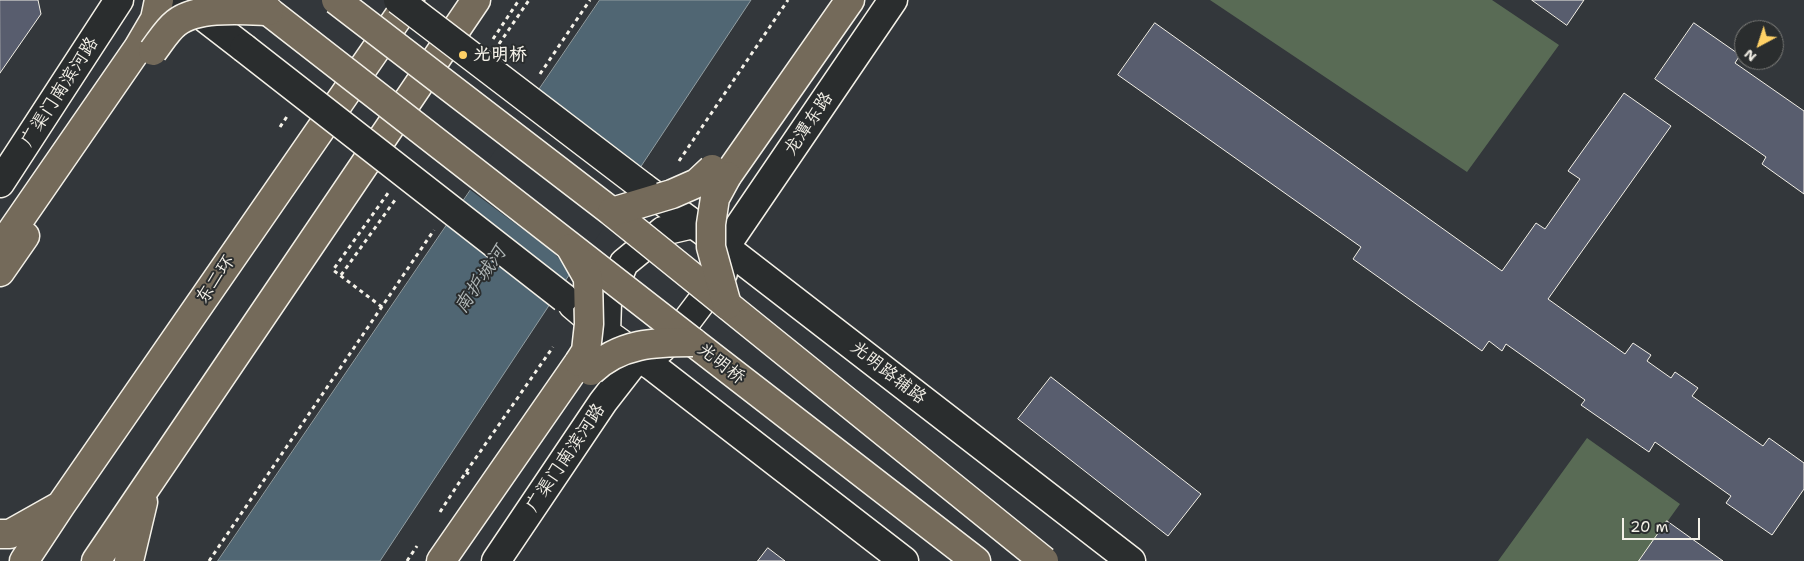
<!DOCTYPE html>
<html>
<head>
<meta charset="utf-8">
<style>
  body { margin:0 }
  #map { position:relative; width:1804px; height:561px; overflow:hidden; background:#33373b; font-family:"Shantell Sans",sans-serif }
  canvas { display:block }
  .north { position:absolute; left:1734px; top:20px; width:50px; height:50px; box-sizing:border-box; background:#2a2d2e; border:1px solid #7b7b78; border-radius:50%; rotate:220deg; font-size:14px; font-weight:700; line-height:20px; text-align:center; color:#f4f1e8 }
  .north::after { content:''; display:block; margin:auto; width:18px; height:22px; background:#ffd166; clip-path:polygon(50% 0,100% 100%,50% 72%,0 100%) }
  .scale { position:absolute; left:1622px; top:518px; width:78px; height:22px; box-sizing:border-box; border:2px solid #f4f1e8; border-top:0; padding-left:6px; font-size:15px; line-height:18px; white-space:nowrap; color:#f4f1e8; -webkit-text-stroke:4px #2a2d2e; paint-order:stroke }
</style>
</head>
<body>
<div id="map">
<canvas width="1804" height="561"></canvas>
<div class="north">N</div>
<div class="scale">20 m</div>
</div>
<script>
const g = document.querySelector('canvas').getContext('2d');
g.lineJoin = 'round';
function paint(path, color) { g.fillStyle = color; g.fill(path, 'evenodd'); }
function trace(path, color, width, dash) { g.strokeStyle = color; g.lineWidth = width; g.lineCap = dash ? 'butt' : 'round'; g.setLineDash(dash || []); g.stroke(path); }
function label(font, color, halo, rows, align = 'center') {
  g.font = font + ' "Shantell Sans","LXGW WenKai TC",sans-serif'; g.lineWidth = 4; g.setLineDash([]); g.textBaseline = 'middle'; g.strokeStyle = halo; g.fillStyle = color; for (const [text, x, y, turn = 0] of rows) {
    g.save(); g.translate(x, y); g.rotate((+turn || 0) * Math.PI / 180); g.textAlign = isNaN(turn) ? turn : align; if (halo) g.strokeText(text, 0, 0); g.fillText(text, 0, 0); g.restore();
  }
}
const green = new Path2D(`
  M1210,0h282l67,45 -92,127z
  M1587,438l93,66 -41,57h-141z`);
const water = new Path2D(`
  M600,0h151l-371,561h-162z`);
const pier = new Path2D(`
  M521,112l106,80 -54,82 -21,-23 -83,-62z`);
const building = new Path2D(`
  M0,0h38l3,14 -41,59z
  M1532,0h52l-17,25z
  M1155,23l347,248 34,-48 9,6 35,-50 -12,-8 56,-78 47,33 -123,173 77,55 8,-11 18,12 -4,6 24,17 4,-6 23,16 -6,8 71,50 6,-8 35,25v26l-32,46 -46,-32 5,-7 -76,-54 -6,10 -68,-47 4,-5 -79,-56 -4,7 -13,-10 -7,10 -129,-92 8,-12 -243,-172z
  M1694,23l46,32 -5,8 69,48v83l-42,-30 4,-7 -111,-78z
  M1051,377l150,117 -33,42 -150,-117z
  M1667,521l56,40h-84z
  M768,548l17,13h-27z`);
const path = new Path2D(`
  M493,39l26,-39
  M499,44l30,-44
  M540,74l50,-74
  M280,127l8,-12
  M679,161l109,-161
  M341,275l54,-75
  M382,307l-49,-37 55,-77
  M466,472l87,-125
  M440,512l26,-40 3,2
  M209,561l225,-331
  M407,561l10,-15`);
const minor = new Path2D(`
  M179,0l21,14 44,34
  M0,183l119,-183
  M643,187l82,60 406,314
  M573,305l33,28 46,33 252,195
  M606,333l1,-31 17,-39 39,-32 30,-7
  M496,561l107,-159 35,-45 23,-8 25,-27 37,-49 2,-26 168,-247`);
const major = new Path2D(`
  M693,342l283,219`);
const highway = new Path2D(`
  M727,176l123,-176
  M0,248l138,-200 17,-29 4,-19
  M0,272l25,-36
  M0,534h10l48,-27
  M24,561l37,-56 349,-505
  M96,561l380,-561
  M129,561l14,-59
  M441,561l138,-199`);
const minorBridge = new Path2D(`
  M398,0l245,187
  M244,48l320,250`);
const majorBridge = new Path2D(`
  M254,0l439,342
  M336,0l276,212 432,349`);
const highwayBridge = new Path2D(`
  M153,51c7,-9 14,-21 23,-28 21,-17 67,-13 93,-12
  M727,176l-12,22 -4,26v23l16,58
  M612,212l60,-18 25,-11 15,-14
  M571,248l17,30 1,46 -3,27 -7,11
  M591,371c29,-28 64,-29 102,-29`);
const markers = [
  [463,55,5,"#ffd166"]
];
const poiNames = [
  ["光明桥",473,55]
];
const streetNames = [
  ["广渠门南滨河路",60,92,-57],
  ["龙潭东路",809,124,-56],
  ["东二环",216,280,-56],
  ["光明桥",721,364,38],
  ["光明路辅路",888,373,38],
  ["广渠门南滨河路",566,458,-56]
];
const waterNames = [
  ["南护城河",481,280,-56]
];
paint(green, '#596b55');
paint(water, '#506673');
trace(water, '#929ea2', 1);
paint(pier, '#33373b');
paint(building, '#585d6e');
trace(building, '#f4f1e8', 1);
trace(minor, '#f4f1e8', 31);
trace(major, '#f4f1e8', 31);
trace(highway, '#f4f1e8', 31);
trace(path, '#f4f1e8', 3, [4, 4]);
trace(minor, '#2a2d2e', 28);
trace(major, '#746a5a', 28);
trace(highway, '#746a5a', 28);
trace(minorBridge, '#f4f1e8', 31, []);
trace(majorBridge, '#f4f1e8', 31, []);
trace(highwayBridge, '#f4f1e8', 31, []);
trace(minorBridge, '#2a2d2e', 28);
trace(majorBridge, '#746a5a', 28);
trace(highwayBridge, '#746a5a', 28);
for (const [x, y, r, color] of markers) { const dot = new Path2D(); dot.arc(x, y, r, 0, 2 * Math.PI); g.fillStyle = color; g.fill(dot); trace(dot, '#2a2d2e', 2); }
label('bold 18px', '#f4f1e8', '#2a2d2e', poiNames, 'left');
label('18px', '#f4f1e8', '#2a2d2e', streetNames);
label('italic 19px', '#b2b9b9', '#2a2d2e', waterNames);
</script>
</body>
</html>
